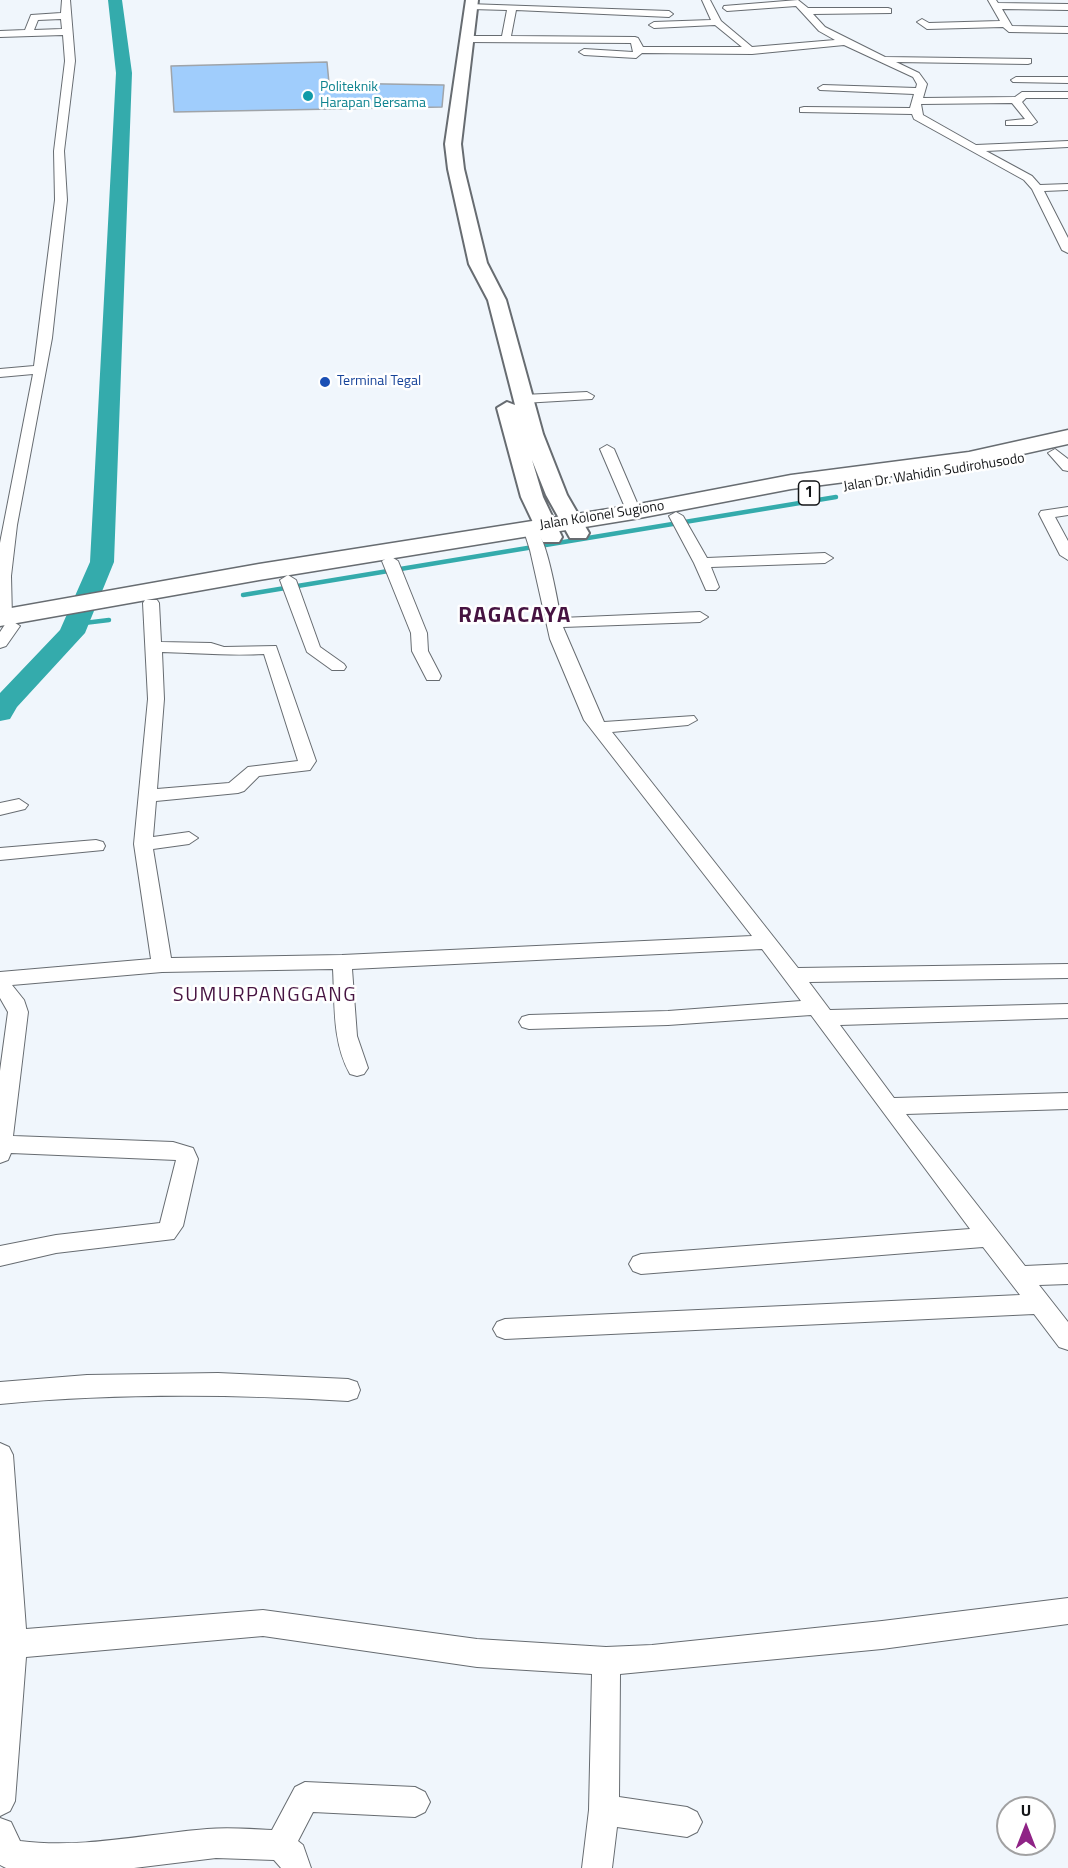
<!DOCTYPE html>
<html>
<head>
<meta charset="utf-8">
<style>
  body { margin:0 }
  #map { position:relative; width:1068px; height:1868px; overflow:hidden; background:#f0f6fc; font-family:"Titillium Web",sans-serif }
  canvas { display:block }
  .north { position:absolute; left:996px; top:1796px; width:60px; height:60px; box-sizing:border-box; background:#fff; border:2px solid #a1a1a2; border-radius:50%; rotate:0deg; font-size:16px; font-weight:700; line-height:24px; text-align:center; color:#131517 }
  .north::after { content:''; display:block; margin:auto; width:21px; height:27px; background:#8f2386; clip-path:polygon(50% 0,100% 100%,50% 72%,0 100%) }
</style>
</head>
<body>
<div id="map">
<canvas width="1068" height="1868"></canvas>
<div class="north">U</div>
</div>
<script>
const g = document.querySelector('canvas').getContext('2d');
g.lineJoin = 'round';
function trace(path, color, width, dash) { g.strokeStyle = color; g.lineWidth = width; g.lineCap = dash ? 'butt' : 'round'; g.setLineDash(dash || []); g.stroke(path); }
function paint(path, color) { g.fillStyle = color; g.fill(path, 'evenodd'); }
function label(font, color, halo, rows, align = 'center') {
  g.font = font + ' "Titillium Web",sans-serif'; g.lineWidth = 5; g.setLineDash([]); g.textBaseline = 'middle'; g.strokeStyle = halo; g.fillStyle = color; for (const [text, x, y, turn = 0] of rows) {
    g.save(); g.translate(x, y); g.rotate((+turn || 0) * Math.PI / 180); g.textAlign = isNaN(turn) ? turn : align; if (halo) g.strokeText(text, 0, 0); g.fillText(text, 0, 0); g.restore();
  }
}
const stream = new Path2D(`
  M243,595l593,-98
  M76,624l33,-4`);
const river = new Path2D(`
  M108,0h14l10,73 -18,489 -29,71 -68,74 -7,12 -10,2v-28l60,-63 30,-68 26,-489z`);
const building = new Path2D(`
  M327,62l2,21 115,2 -2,22 -268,5 -3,-46z`);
const street = new Path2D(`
  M62,0h8l5,61 -11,90 3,49 -15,138 -35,187 -6,51 1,42 -8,5 -4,-1v-79l33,-169 -33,3v-8l34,-3 21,-166 -1,-49 11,-90 -2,-26 -63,2v-6l25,-1 6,-15 30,-2zM61,19l1,10 -28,1 4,-10z
  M702,0h8l11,21 31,26 83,-7 -16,-9 -23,-25 -69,5 -4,-3 1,-2 74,-6 10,8h80l3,1v4l-78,1 12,13 60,30 146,2v4l-3,1 -132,-2 23,11 8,11 -4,14 92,-1 7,-5h46v6h-42l-4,4 15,20 -5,3h-26v-4l19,-2 -13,-16 -91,1 2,11 53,30 92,-4v6l-82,4 46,25 8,9 28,-1v6l-24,1 24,47v15l-6,-3 -30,-61 -8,-9 -110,-61 -2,-5 -112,-2v-4l4,-1 106,1 4,-14 -94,-4 -2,-2 5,-3 93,3 1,-4 -4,-7 -69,-32 -92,9 -110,-1 -6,5 -52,-3 -5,-3 5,-3 49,3 -2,-9 -164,-1 -5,-3 5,-3h35l5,-26 -36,-1 -3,-1v-4l201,7 4,3 -4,3 -153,-7 -5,26 124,1 3,1 5,9h99l-27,-22 -61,3 -5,-3 5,-3 57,-2z
  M988,0h8l2,3 70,1v6l-66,-1 10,17 56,1v6l-59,-1 -6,-5 -76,2 -10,-7 5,-3 7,4 71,-2z
  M1016,77h52v6l-55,-1 -2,-2z
  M587,392l7,4 -2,3 -69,4 -7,-4 7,-4z
  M607,445l7,4 27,63 -2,3h-10l-2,-3 -27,-63z
  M1055,449l13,10v12l-5,-1 -15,-17z
  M1068,507v8l-13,2 13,24v19l-8,-5 -21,-41 2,-3z
  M676,512l7,4 24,42 118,-5 8,5 -8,5 -114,4 8,20 -3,3h-10l-12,-27 -25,-47z
  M530,524c16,3 27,77 31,94l139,-6 8,5 -8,5 -137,5 41,95 90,-6 3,4 -9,5 -76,7 186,236 270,-4v14l-259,4 21,28 238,-6v14l-228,7 54,73 174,-5v16l-162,5 119,152 43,-2v20l-29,1 29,37v28l-9,-3 -25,-33 -529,25 -8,-3 -4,-7 4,-7 8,-3 515,-24 -37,-48 -342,27 -8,-3 -4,-7 4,-7 8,-3 329,-25 -159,-214 -143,10 -139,4 -7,-2 -3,-5 3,-5 7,-2 139,-4 133,-10 -39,-52 -410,20 5,67 11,32 -4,6 -7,2 -7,-2c-18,-32 -15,-70 -17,-105l-171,3 -150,13 12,15 4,12 -15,124 160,6 20,6 5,11 -15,67 -9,13 -118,14 -56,13v-20l56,-11 104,-12 16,-63 -165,-7 -3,7 -8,3v-92l8,-59 -8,-14v-26l151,-13 -17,-115 14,-145 -5,-96 2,-3h12l2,3 2,39 50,1 13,4 52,-1 40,115 -6,9 -51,6 -15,15 -6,2 -82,8 -3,36 36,-5 9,6 -9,6 -36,5 18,109 171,-3 410,-19 -168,-216 -34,-81 -20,-89 -7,-22zM162,652c35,1 67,4 102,2l34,107 -50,6 -19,16 -72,6 7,-90z
  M390,556l8,5 29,72 1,18 13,25 -2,4h-12l-15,-29 -1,-18 -29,-72z
  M288,575l8,5 24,67 24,17 2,3 -2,3h-12l-25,-18 -27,-72z
  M12,621l8,5 -14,20 -6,2v-16l6,-9z
  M19,799l9,6 -3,4 -25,6v-12z
  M96,840l7,2 2,4 -2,4 -103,10v-12z
  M218,1373l130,6 9,3 3,8 -3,8 -9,3c-116,-7 -232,-8 -348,3v-22l87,-7z
  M0,1443l9,4 4,8 13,174 237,-19 214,29 129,8 46,-2 230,-24 186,-23v26l-186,25 -262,25 -1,123 68,10 10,5 5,10 -5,10 -10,5 -70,-10 -5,41h-30l7,-58 3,-136 -115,-7 -214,-31 -237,21 -11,144 -5,10 -10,5z
  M305,1782l110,5 10,5 5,10 -5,10 -10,5 -102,-5 -15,29 5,4 8,23h-30l-7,-8 -58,-2 -82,10h-128l-6,-3v-47l11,4 9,19c63,8 125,-7 187,-12 22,-2 43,0 65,1l23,-43z`);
const secondary = new Path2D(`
  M466,0h12l-17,144 3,25 23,94 19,37 37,134 24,61 22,38 -3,5h-16l-24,-43 -14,-35 11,37 19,40 -3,5h-16l-3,-5 -19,-40 -24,-89 10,-6 8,3 -27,-105 -19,-36 -21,-95 -3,-25z`);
const highway = new Path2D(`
  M1068,430v14l-99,22 -178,23 -157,30 -375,61 -259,46v-16l259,-46 375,-59 157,-30 178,-23z`);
const markers = [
  [308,96,6,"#0f9aa8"],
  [325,382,6,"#1a4fb4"]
];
const farCulturenames = [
  ["Politeknik",320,88],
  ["Harapan Bersama",320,104]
];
const farTransitnames = [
  ["Terminal Tegal",337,382]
];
const farStreetnames = [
  ["Jalan Dr. Wahidin Sudirohusodo",934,473,-9],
  ["Jalan Kolonel Sugiono",602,516,-9]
];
const shields = [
  [809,493,21]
];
const shieldNames = [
  ["1",809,493]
];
const quarterNames = [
  ["SUMURPANGGANG",265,996]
];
const districtNames = [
  ["RAGACAYA",515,617]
];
trace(stream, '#34abac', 4.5);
paint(river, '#34abac');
paint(building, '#a0cdfc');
trace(building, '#9fa4a9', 1.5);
trace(street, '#676c71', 2);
trace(secondary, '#676c71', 4);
trace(highway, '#676c71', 3);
paint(street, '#fff');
paint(secondary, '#fff');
paint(highway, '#fff');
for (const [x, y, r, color] of markers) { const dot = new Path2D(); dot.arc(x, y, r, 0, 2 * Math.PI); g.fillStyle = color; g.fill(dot); trace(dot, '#fff', 2); }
label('14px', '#0d838f', '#fff', farCulturenames, 'left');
label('14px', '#164399', '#fff', farTransitnames, 'left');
label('14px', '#131517', '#fff', farStreetnames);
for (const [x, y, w] of shields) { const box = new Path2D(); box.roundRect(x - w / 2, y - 12, w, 24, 4.5); g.fillStyle = '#fff'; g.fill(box); trace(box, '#131517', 1.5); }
label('bold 15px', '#131517', null, shieldNames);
g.letterSpacing = '1.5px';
label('20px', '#461341', '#fff', quarterNames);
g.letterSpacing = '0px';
g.letterSpacing = '1.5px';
label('bold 22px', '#461341', '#fff', districtNames);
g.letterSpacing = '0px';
</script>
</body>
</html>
